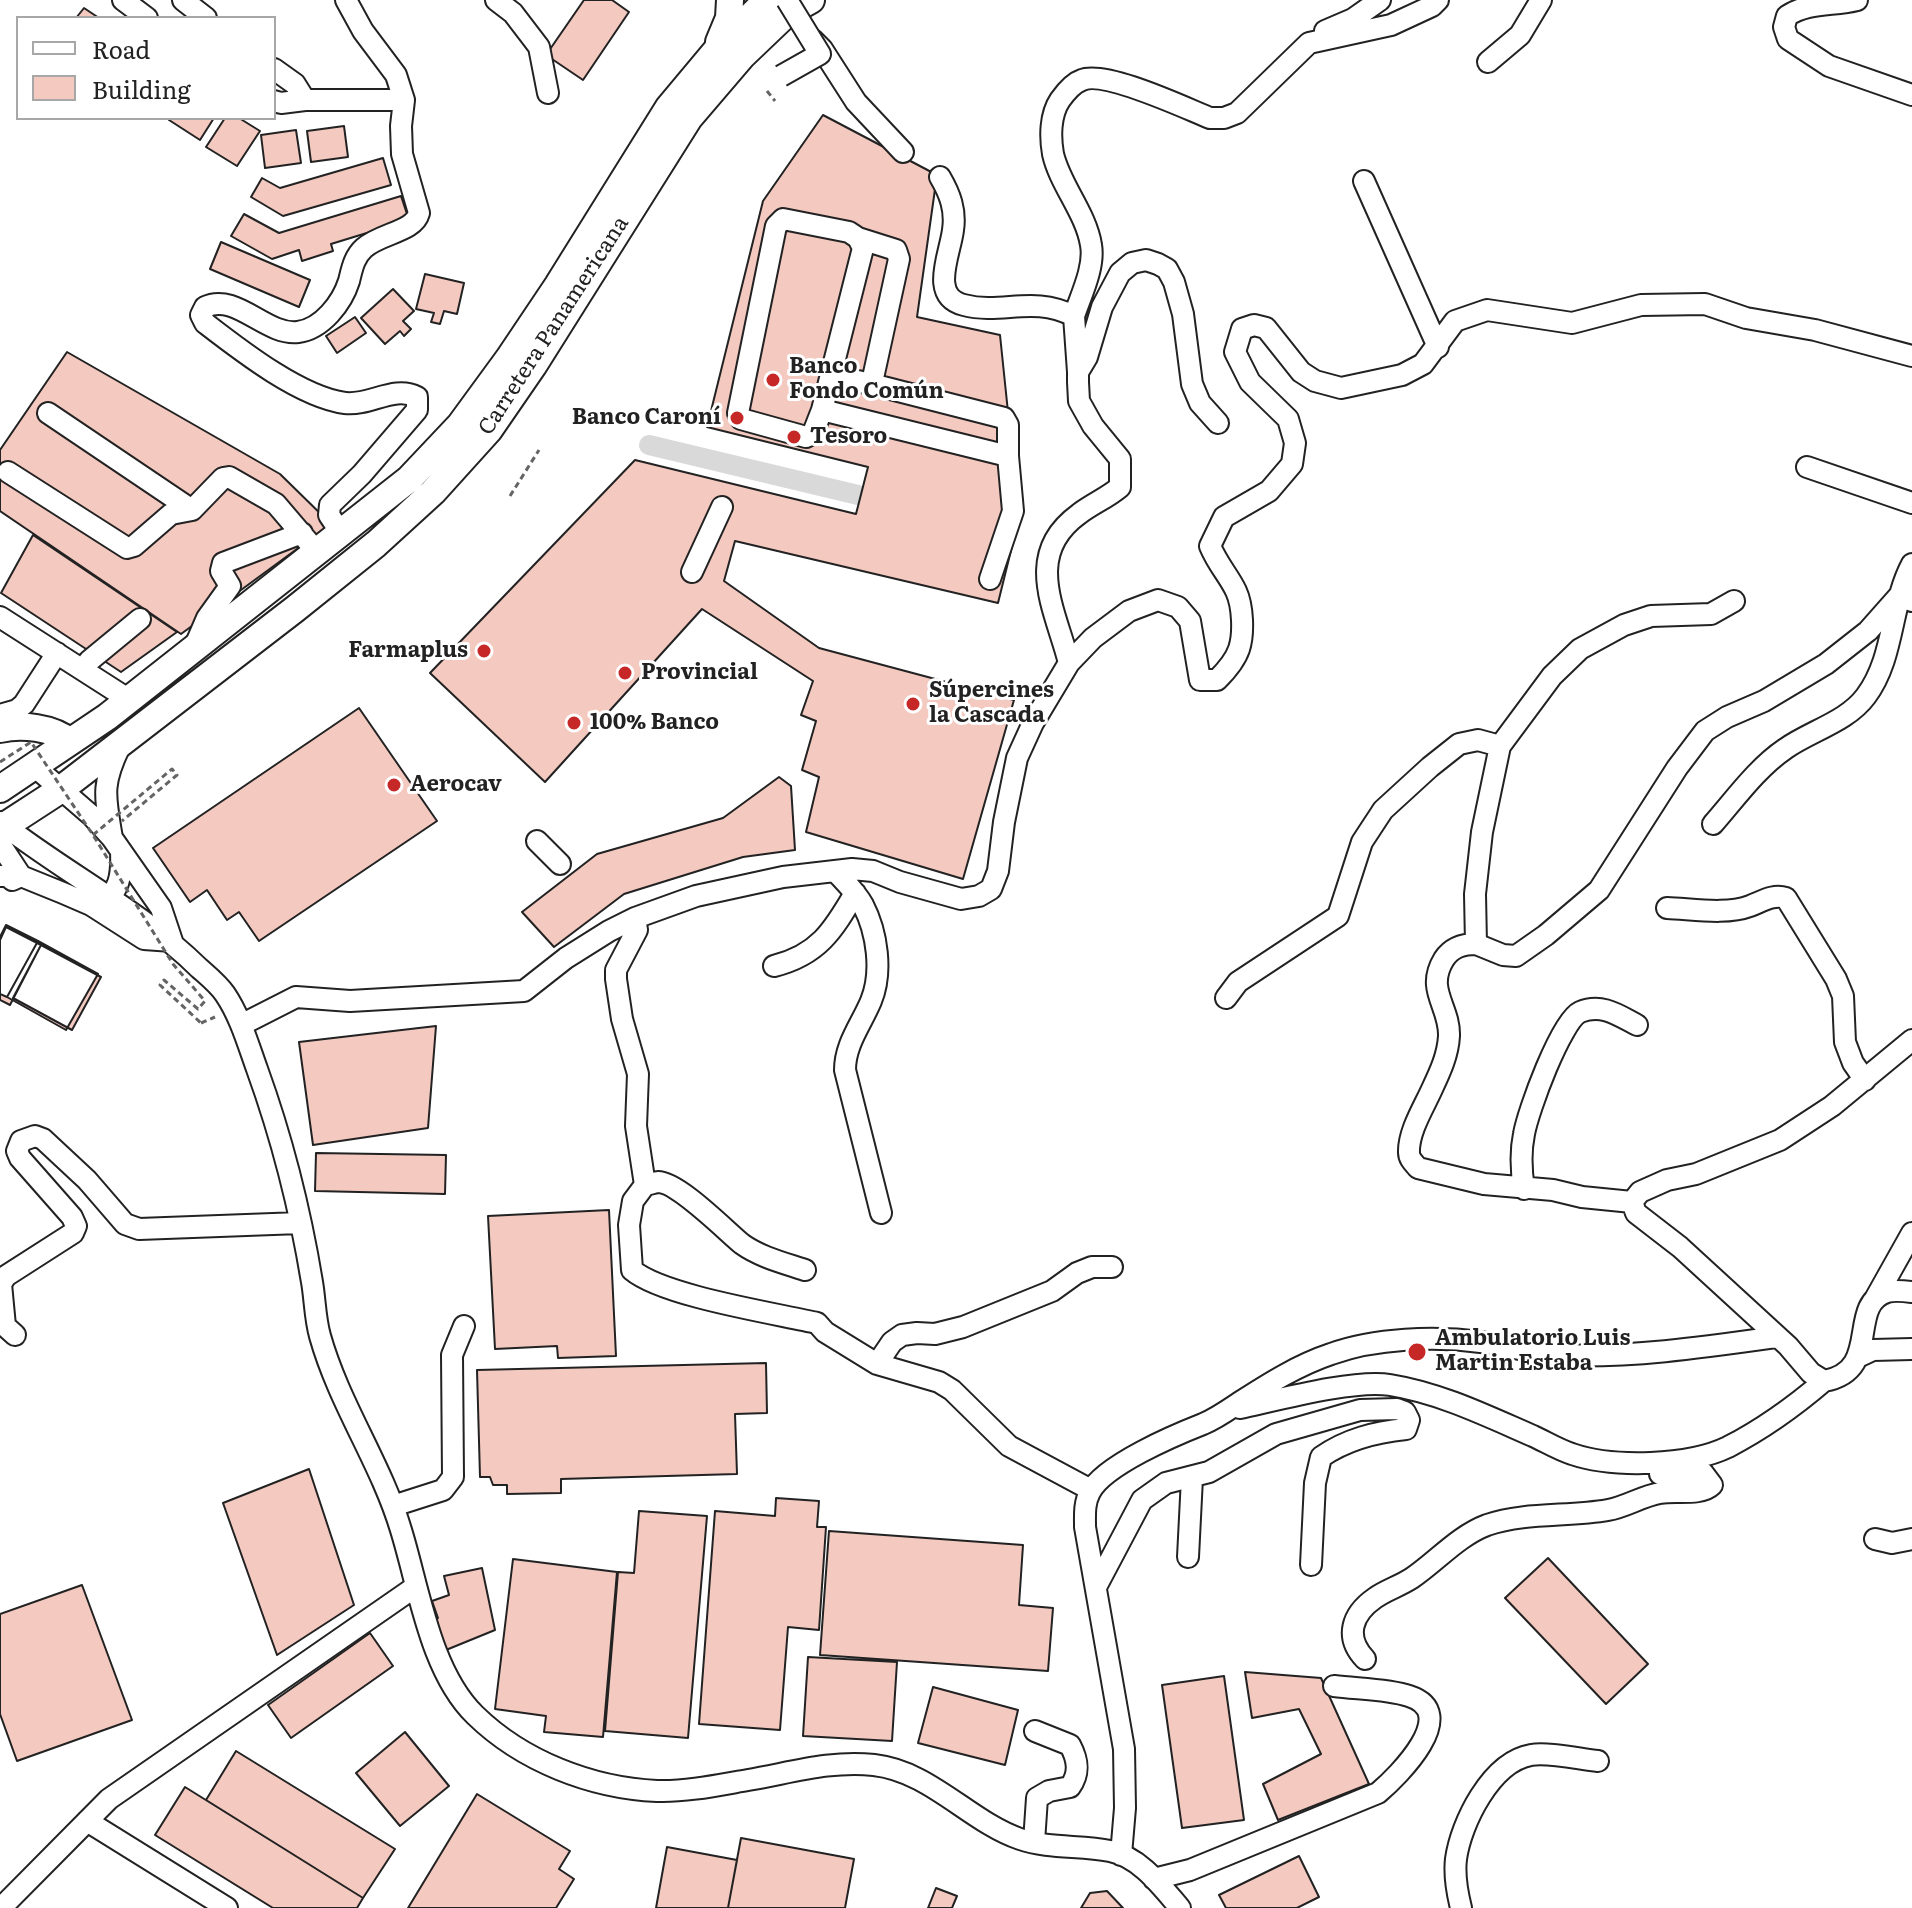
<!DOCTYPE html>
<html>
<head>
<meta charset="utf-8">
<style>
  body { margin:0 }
  #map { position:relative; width:1912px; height:1908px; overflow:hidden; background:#fff; font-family:Literata,serif }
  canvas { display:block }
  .legend { position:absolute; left:16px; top:16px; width:260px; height:104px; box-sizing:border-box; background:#fff; border:2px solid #a7a7a7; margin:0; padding:10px 14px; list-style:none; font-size:24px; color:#222 }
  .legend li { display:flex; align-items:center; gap:16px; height:40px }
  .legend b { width:40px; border:2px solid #a7a7a7 }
</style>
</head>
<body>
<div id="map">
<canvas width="1912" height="1908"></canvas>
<ul class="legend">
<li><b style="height:10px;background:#fff"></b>Road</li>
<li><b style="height:22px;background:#f3c9c0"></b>Building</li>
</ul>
</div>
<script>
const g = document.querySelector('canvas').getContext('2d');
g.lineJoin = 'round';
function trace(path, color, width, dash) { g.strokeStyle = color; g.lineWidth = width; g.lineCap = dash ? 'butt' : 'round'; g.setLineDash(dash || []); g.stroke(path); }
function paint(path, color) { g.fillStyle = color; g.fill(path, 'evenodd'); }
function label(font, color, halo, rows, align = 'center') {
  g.font = font + ' Literata,serif'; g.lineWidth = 6; g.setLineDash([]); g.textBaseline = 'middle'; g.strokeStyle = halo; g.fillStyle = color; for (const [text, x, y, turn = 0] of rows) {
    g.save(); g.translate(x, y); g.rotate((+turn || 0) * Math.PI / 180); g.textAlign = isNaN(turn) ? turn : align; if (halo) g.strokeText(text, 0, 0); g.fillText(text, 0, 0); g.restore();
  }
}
const canal = new Path2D(`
  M649,445l209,50`);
const building = new Path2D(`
  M584,0h28l17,12 -46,68 -37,-25z
  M84,8l15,10h-23z
  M823,115l114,60 -20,142 83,18 19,183 -21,85 -263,-62 -11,40 95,67 195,52 -51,179 -157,-47 13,-55 -17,-7 14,-49 -15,-6 12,-34 -111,-72 -157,173 -115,-109 205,-213 221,54 12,-47 -161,-40 56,-226z
  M171,118h43l-14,22 -31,-20z
  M225,118h14l21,13 -23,35 -31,-19z
  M344,126l4,31 -37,5 -4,-31z
  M296,130l5,33 -36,5 -4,-33z
  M383,158l8,27 -108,31 -32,-19 11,-19 18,10z
  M401,196l8,24 -78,24 2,7 -31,10 -3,-11 -27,9 -41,-23 13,-22 35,19z
  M221,242l89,38 -11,27 -89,-38z
  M425,274l39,9 -7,31 -13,-3 -4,13 -9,-2 3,-9 -18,-4z
  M393,289l21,22 -11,10 8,8 -7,7 -4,-5 -15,13 -24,-26z
  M355,317l11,16 -29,20 -11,-17z
  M67,352l213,122 51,50 -150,110 -181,-123v-61z
  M33,535l144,97 -56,40 -120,-79z
  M359,708l78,113 -178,120 -20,-29 -12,8 -20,-30 -17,12 -37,-54z
  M779,777l12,9 4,64 -52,7 -119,37 -70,53 -32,-35 75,-58 126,-36z
  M6,925l32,16 -31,56 -7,-3v-57z
  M6,927l35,18 -31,60 -10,-5v-60z
  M38,941l60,33 -32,56 -59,-33z
  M41,945l60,32 -29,53 -59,-32z
  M436,1026l-8,102 -115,17 -14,-103z
  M316,1153l130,2 -1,39 -130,-3z
  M609,1210l7,146 -58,2 -1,-12 -62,3 -7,-133z
  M766,1363l1,50 -32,1 2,60 -176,5v14l-54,1v-9h-14l-3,-8h-10l-3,-107z
  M309,1469l45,136 -77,50 -54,-152z
  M776,1498l43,3 -2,26h9l-7,103 -31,-3 -8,103 -81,-6 16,-213 60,5z
  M639,1511l68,5 -19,222 -83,-7 13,-159 16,1z
  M829,1531l194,14 -4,60 34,3 -5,63 -228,-16z
  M1548,1558l100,106 -42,40 -101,-106z
  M513,1559l104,13 -14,165 -59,-5 2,-16 -51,-7z
  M482,1568l13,62 -49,20 -14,-28 6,-4 -6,-17 17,-6 -5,-19z
  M82,1585l50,135 -115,41 -17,-47v-100z
  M370,1633l23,33 -102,72 -23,-33z
  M808,1657l89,5 -5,79 -89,-5z
  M1245,1672l76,6 48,106 -91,36 -15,-36 58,-30 -22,-45 -47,9z
  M1224,1676l20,144 -62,8 -20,-143z
  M933,1687l85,23 -13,55 -87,-22z
  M405,1732l44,54 -49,40 -44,-53z
  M236,1751l159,98 -32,49 -157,-98z
  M185,1787l178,111 -6,10h-84l-118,-73z
  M477,1794l93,57 -11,18 15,10 -18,29h-148z
  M741,1838l113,21 -9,49h-117z
  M667,1847l70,13 -9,48h-72z
  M1299,1856l20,41 -22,11h-71l-7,-13z
  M936,1888l21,8 -5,12h-24z
  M1107,1891l16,17h-42l9,-15z`);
const path = new Path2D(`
  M767,91l8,10
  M510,496l29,-46
  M201,1023l14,-6`);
const minor = new Path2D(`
  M123,0l24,18
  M183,0l23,18
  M496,0l17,13 26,34 9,46
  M1857,0c-24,6 -49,2 -70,16l-3,11 4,12 41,27 83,29
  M1325,31l28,-12 27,-19
  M813,40l9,9 34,53 47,50
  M1488,62l32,-27 21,-35
  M274,69l21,15 10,16
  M274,101l7,2 24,-3h99
  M940,177c10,17 16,33 13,53 -3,25 -24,66 11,75 39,10 68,-10 110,11l4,56
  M1364,181l74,166
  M858,238l38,12 3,9 -26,119 2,7 129,33 4,7v31
  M1074,316c7,-21 21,-49 17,-71 -5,-32 -31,-60 -38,-91 -3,-17 -3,-39 7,-54 5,-7 13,-17 22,-20 23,-10 103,28 128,38h14l13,-5 72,-70 82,-18 41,-19 6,-6
  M831,375l44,10
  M822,410l-9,23 -7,4 -65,-18 -3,-6 38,-187 7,-7 66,13 9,6 5,10 -41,162 186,46 5,55 -23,68
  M48,413l144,97
  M1807,467l105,36
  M8,472l119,76 7,-2 37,-32 21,-4 31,-32 6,-1 47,27 41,48
  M341,533l-12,-18 1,-10 32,-31 55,-64v-13c-23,-12 -47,9 -72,6 -45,-6 -105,-53 -140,-80l-4,-8 4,-8c31,-15 61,29 93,25 24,-3 44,-29 51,-51 3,-12 5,-24 15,-33 17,-15 50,-16 55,-35l-17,-59 -1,-28 3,-26 -8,-25 -33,-44 -17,-31
  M692,572l30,-65
  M1734,601l-23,13 -60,2 -27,9 -44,24 -28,27 -52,70 -18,86 -7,62 1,50 27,11 13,1 30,-21 53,-45 78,-122 28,-37 22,-14 37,-16 62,-37 42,-33 31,-35 13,5
  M0,617l128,82
  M194,648l13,-30 23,-32 -9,-15 2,-8 79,-30
  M89,661l51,-42
  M1069,663c-13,-52 -47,-108 10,-149 13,-10 28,-16 41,-27v-28l-27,-33 -14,-25 -1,-19v-10l9,-15 15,-50 18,-34 12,-10 14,-3 12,4 9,5 7,13 9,32 9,70 8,19 18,20
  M0,715l17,-5 7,-6 33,-51
  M34,766l58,50 20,22 49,70 11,33
  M0,822c65,51 140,88 199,146 9,8 19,16 26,26 15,22 23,50 32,75 25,69 43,140 55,213 3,17 3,37 8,54 19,68 61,127 81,194 18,58 29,141 74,185 47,46 116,73 182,76 29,1 62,-6 91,-11 42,-7 83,-20 126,-15 56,6 96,57 146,74 29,10 61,6 90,12 30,6 51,35 70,57
  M1713,824c22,-25 44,-56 72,-75 25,-18 62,-27 81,-53 29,-39 24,-91 46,-132
  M112,838c-7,-42 -11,-53 8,-92
  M537,841l23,23
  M0,844l21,32 -9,4
  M835,871c10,11 21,21 28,34 14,27 20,67 8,96 -10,24 -26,43 -26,69l36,143
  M0,876h21l42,17 28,12 53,34 28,2
  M99,904c21,-10 23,-30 22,-52
  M1667,908c26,1 59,7 83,-2 13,-5 23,-12 36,-8l50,81 7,17 2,46 8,21 12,17
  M635,918l2,12 -21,40v9l6,40 16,55 -2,52 9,59 -12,16 -4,24 3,45c31,26 141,43 185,53l8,9 52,32 62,18 13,8 57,56 82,44
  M1476,944c-13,0 -24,3 -32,15 -19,31 6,47 5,77 -1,19 -9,36 -17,53 -8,18 -24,43 -23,64 0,6 5,10 9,15l66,16 69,6 29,7 50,5
  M774,966c44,-11 59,-35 81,-73
  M1226,998l12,-16 100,-66 24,-74 21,-32 47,-43 29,-23 19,-4 22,6
  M241,1025l55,-28 54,4 174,-10 42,-33 43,-27 26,-13 61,-22 87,-19 69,-8 21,2 27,11 61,17 18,-3 12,-7 7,-18 6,-49 13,-64 16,-35 36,-60 24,-25 36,-27 29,-11 20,7 12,14 10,59h17c8,-8 18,-19 22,-31 5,-15 4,-43 -3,-58 -7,-15 -18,-26 -26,-45l14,-29 45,-26 23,-27 3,-21 -7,-24 -38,-37 -15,-30 7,-23 12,-4 12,3 35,44 14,9 26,7 61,-13 21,-11 32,-43 32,-11 85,13 69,-18 64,-1 41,14 69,12 97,26
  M645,1185c2,0 11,-3 13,-3 20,0 67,48 84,62 18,13 42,19 63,26
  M1524,1189c-3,-19 -4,-36 0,-55 4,-23 37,-113 56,-122 22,-9 38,3 57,13
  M1632,1202l4,11 44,34 108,99 23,27 13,8c59,-10 22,-76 63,-89 7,-2 17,-1 25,0
  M1632,1202l8,-10 27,-12 29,-6 84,-34 52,-34 80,-66
  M1875,1299l37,-66
  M15,1335l-10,-9 -4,-42 5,-8 67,-43 3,-7 -4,-9 -52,-59 -3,-7 4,-10 14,-5 8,3 44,41 38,44 14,5 161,-6
  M1858,1357l15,-7 39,-1
  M877,1364l15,-22 10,-7 15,-2 18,1 28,-7 89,-36 25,-18 15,-6h20
  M1240,1408c37,-8 115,-29 150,-23 50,8 97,31 143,51 13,6 26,14 39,18 41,14 117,12 156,-7 33,-17 68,-42 96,-66
  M393,1506l50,-16 10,-13 -1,-122 12,-29
  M1875,1539l17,4 20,-4
  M1188,1557l4,-79
  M1096,1587l46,-87 24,-17 43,-11 67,-38 84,-24 37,-1 8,3 4,8 -3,9c-31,3 -59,10 -85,28l-6,26 -4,82
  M1365,1659c-21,-22 -13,-45 10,-61 11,-8 25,-12 37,-20 25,-17 46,-42 75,-53 38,-13 81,-8 121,-15 18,-3 34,-14 52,-17 15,-3 41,3 52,-8l-9,-12 -43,1
  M87,1821l140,87
  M1034,1842l3,-44 12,-7 21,-4c10,-14 8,-27 0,-42l-35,-14
  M1121,1855l4,-47 -1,-59 -39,-222c0,-12 -1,-24 5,-35 14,-27 85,-57 113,-68 14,-6 25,-14 37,-22 28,-18 58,-37 91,-48 44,-16 104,-18 150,-12 26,3 52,12 78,13 72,3 147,-8 218,-18
  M1154,1879l36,-9 188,-77c20,-17 84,-80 31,-97 -21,-7 -52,-7 -75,-10
  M1,1908l108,-109 306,-212
  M1461,1908c-4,-16 -7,-32 -5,-49 5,-36 35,-97 75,-104 17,-3 48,4 67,6`);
const major = new Path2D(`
  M719,42l10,-24 1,-18
  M0,729c21,-5 53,-2 70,13
  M0,789l107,-72 302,-238 51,-54 49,-67 49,-73 111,-178 46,-55 52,-52
  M0,829l60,-39 235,-181 81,-65 57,-52 56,-62 44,-64 156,-248 53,-62 44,-42 25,-14`);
const pathBridge = new Path2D(`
  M0,762l31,-20 62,93 80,129 32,37 -7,8 -34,-29 -4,5 41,38
  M93,835l79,-66 5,6 -55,46`);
const minorBridge = new Path2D(`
  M781,76l39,-22 -33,-54`);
const markers = [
  [773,380,8,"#c62828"],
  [737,418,8,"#c62828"],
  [794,437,8,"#c62828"],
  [484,651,8,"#c62828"],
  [625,673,8,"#c62828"],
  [913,704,8,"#c62828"],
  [574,723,8,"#c62828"],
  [394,785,8,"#c62828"],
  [1417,1352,10,"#c62828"]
];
const streetNames = [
  ["Carretera Panamericana",554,326,-57]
];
const poiNames = [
  ["Banco",789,367],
  ["Fondo Común",789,392],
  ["Banco Caroní",721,418,"right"],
  ["Tesoro",810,437],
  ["Farmaplus",468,651,"right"],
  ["Provincial",641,673],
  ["Súpercines",929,691],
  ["la Cascada",929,716],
  ["100% Banco",590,723],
  ["Aerocav",410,785],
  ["Ambulatorio Luis",1435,1339],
  ["Martin Estaba",1435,1364]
];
trace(canal, '#d9d9d9', 20);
paint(building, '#f3c9c0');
trace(building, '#222', 2);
trace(minor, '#222', 24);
trace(major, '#222', 30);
trace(path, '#646464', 3, [6, 4]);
trace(minor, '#fff', 20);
trace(major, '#fff', 26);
trace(minorBridge, '#222', 24, []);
trace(pathBridge, '#646464', 3, [6, 4]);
trace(minorBridge, '#fff', 20);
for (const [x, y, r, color] of markers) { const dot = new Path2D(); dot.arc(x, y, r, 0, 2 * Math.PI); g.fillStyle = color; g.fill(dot); trace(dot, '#fff', 3); }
label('22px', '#222', '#fff', streetNames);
label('bold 22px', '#222', '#fff', poiNames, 'left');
</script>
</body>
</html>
